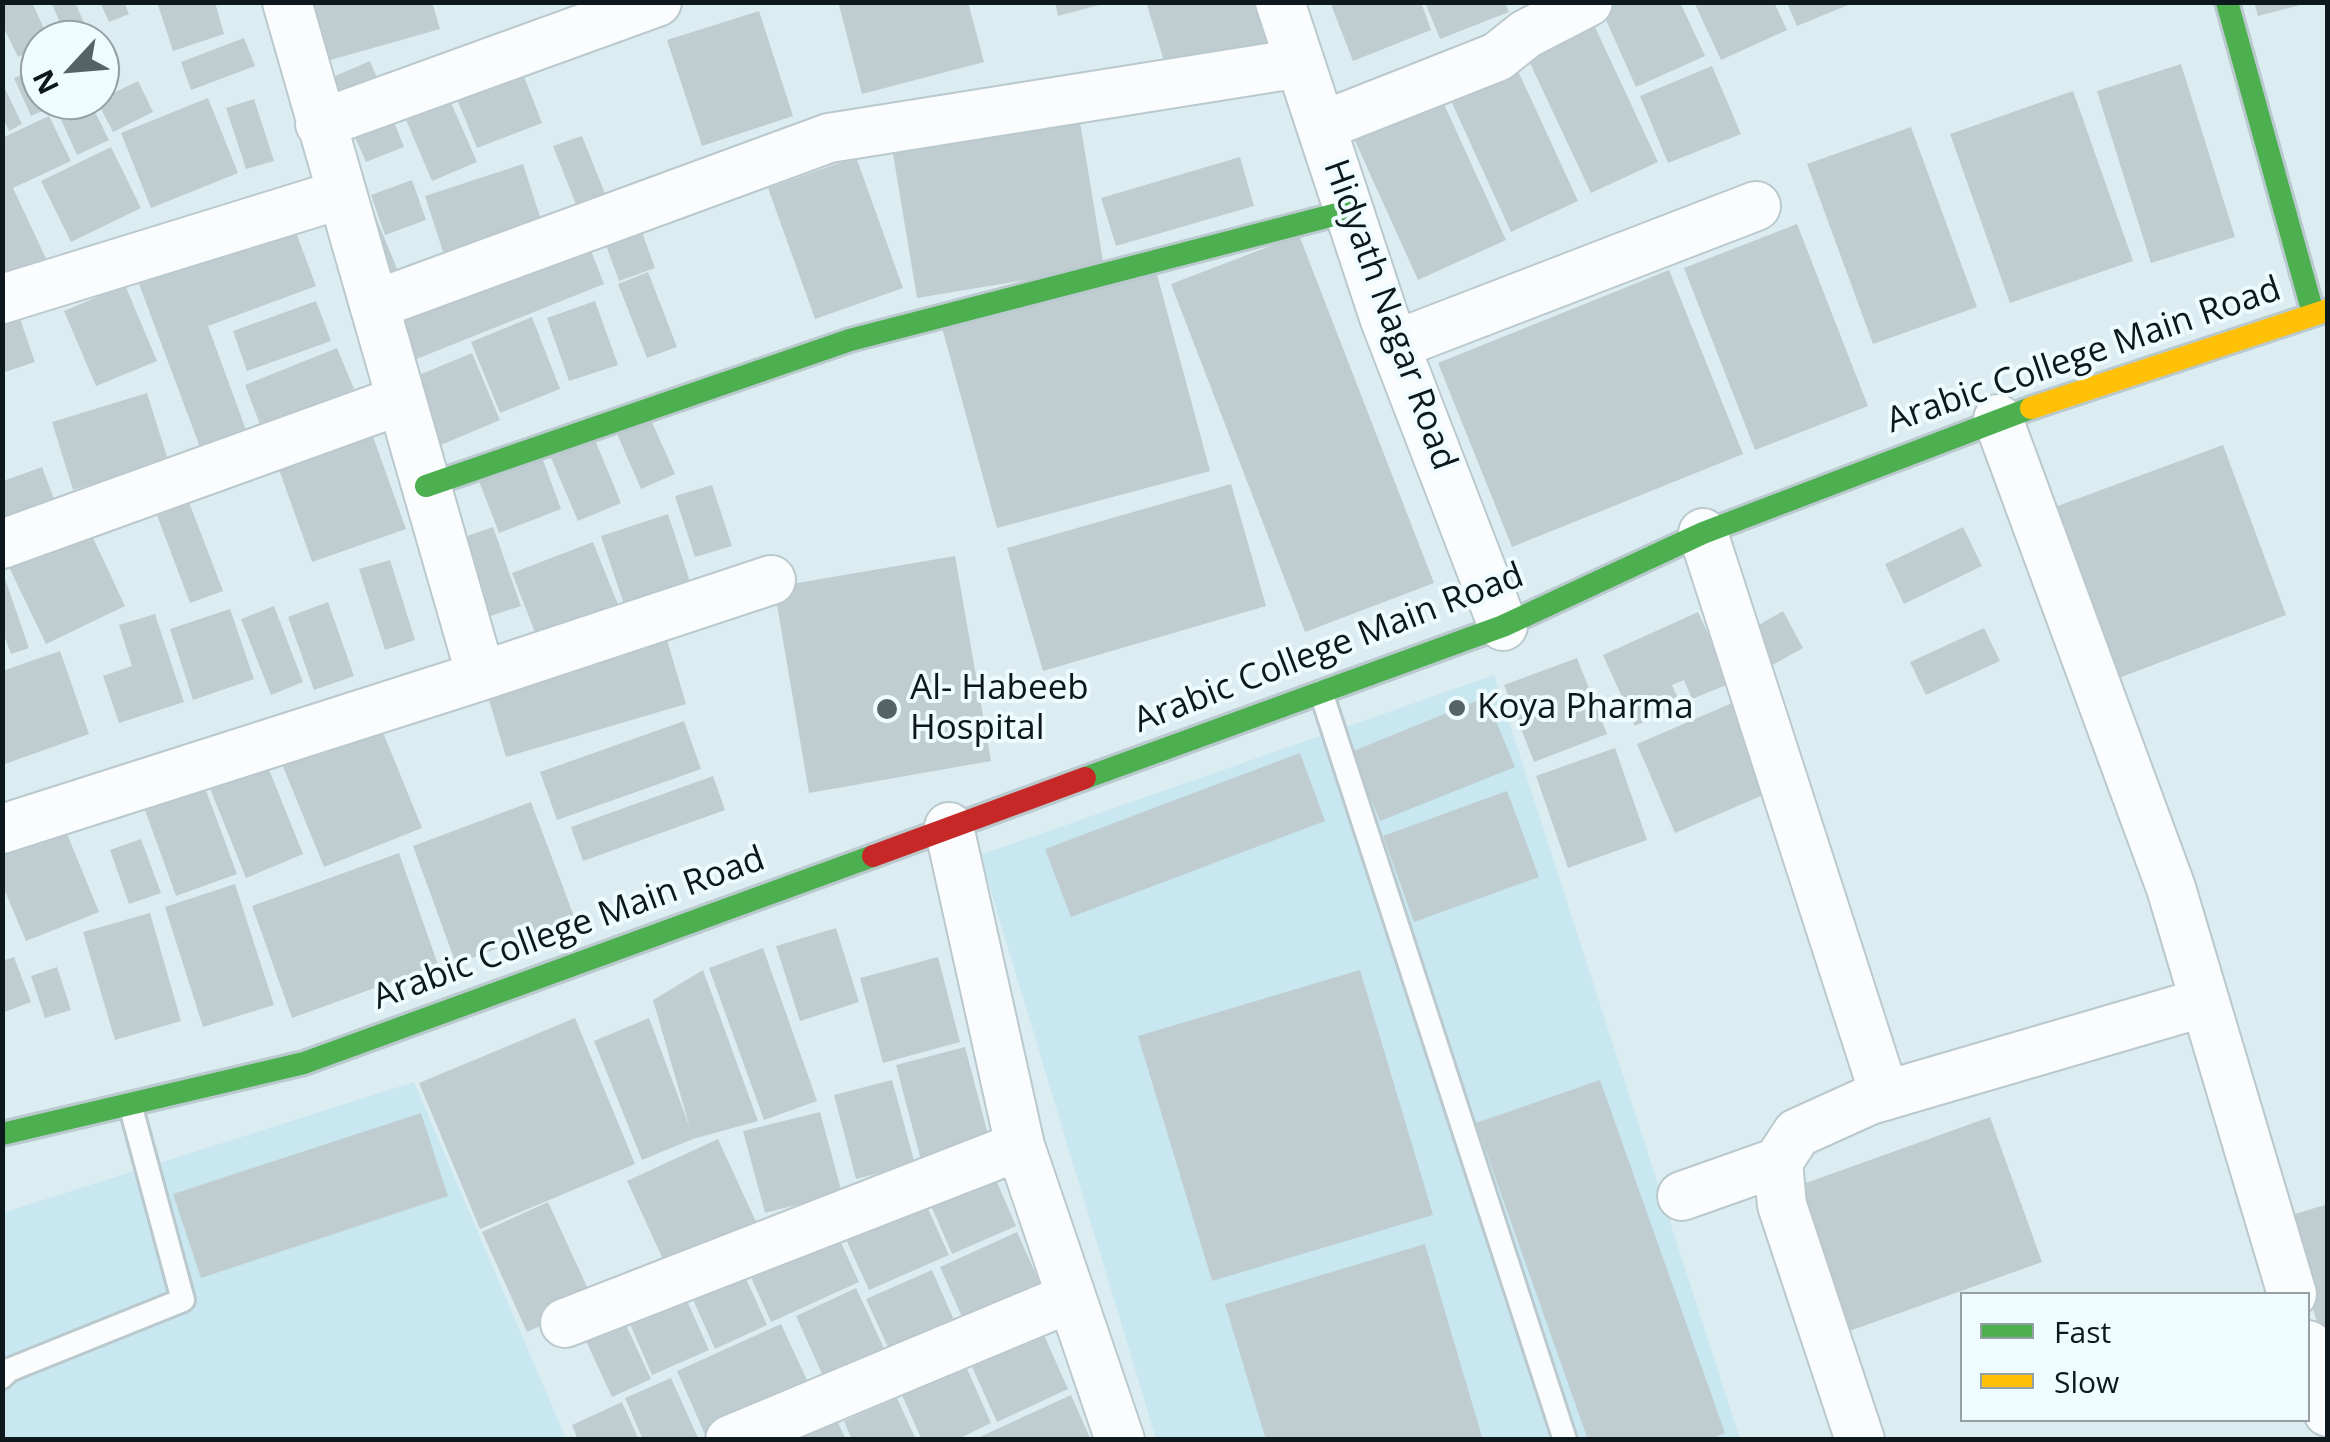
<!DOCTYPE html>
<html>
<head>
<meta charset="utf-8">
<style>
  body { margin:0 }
  #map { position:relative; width:2330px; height:1442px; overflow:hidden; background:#dcedf2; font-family:"Open Sans",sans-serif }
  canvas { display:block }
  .frame { position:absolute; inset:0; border:5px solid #0c181b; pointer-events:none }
  .legend { position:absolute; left:1960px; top:1292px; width:350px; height:130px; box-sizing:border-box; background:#eefbff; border:2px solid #94a0a4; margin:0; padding:12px 18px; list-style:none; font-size:30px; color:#0c181b }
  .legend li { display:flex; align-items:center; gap:20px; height:50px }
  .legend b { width:50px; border:2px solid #94a0a4 }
  .north { position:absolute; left:20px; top:20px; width:100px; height:100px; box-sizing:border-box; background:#eefbff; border:2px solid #94a0a4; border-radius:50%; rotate:244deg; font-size:28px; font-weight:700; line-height:40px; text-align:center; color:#0c181b }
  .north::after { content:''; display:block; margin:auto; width:35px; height:45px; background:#556366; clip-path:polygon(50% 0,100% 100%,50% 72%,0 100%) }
</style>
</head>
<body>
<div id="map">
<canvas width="2330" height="1442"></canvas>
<div class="frame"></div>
<ul class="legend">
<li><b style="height:12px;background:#4caf50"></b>Fast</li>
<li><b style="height:12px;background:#ffc107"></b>Slow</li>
</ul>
<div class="north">N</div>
</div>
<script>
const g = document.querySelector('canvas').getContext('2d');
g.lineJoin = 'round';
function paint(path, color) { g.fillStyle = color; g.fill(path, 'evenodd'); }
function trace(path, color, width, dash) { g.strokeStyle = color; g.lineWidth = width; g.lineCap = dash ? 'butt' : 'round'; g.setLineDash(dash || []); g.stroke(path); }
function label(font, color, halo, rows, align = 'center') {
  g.font = font + ' "Open Sans",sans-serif'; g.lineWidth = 8; g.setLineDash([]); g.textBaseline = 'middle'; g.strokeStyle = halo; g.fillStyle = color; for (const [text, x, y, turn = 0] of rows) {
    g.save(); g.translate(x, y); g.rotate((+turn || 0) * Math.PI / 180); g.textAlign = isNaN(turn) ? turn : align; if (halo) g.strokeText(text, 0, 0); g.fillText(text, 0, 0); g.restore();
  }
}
const built = new Path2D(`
  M1494,675l246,764h-584l-176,-584z
  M414,1082l152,357h-563l-1,-226z`);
const building = new Path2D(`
  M7,2h25l17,38h-9v8l-22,9 -16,-33v-19z
  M51,2h24l10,23 -20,9z
  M100,2h24l5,12 -20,8z
  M157,2h58l9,32 -51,17z
  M294,2h138l8,27 -127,36z
  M848,2h120l16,60 -122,32 -23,-89z
  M1055,2h48v2l-45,12z
  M1155,2h114l11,39 -112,33 -21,-69z
  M1330,2h91l10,28 -78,31z
  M1425,2h80l4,10 -69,27z
  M1614,2h66l25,54 -69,31 -35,-78z
  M1694,2h80l13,28 -66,30z
  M2254,2h50v2l-46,12z
  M1787,3h66l-56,23z
  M1587,10l71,152 -67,31 -71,-151z
  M759,11l34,105 -91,30 -35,-106z
  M94,26l21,45 -15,6v-37h-39z
  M244,38l11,28 -64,24 -10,-28z
  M1513,60l65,141 -67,31 -65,-142z
  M370,61l13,31 -53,23 -13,-31z
  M518,61l24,62 -65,25 -25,-61z
  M2181,64l54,173 -84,26 -54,-172z
  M1712,66l29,68 -73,29 -28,-67z
  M40,67v33h16l2,4 -27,12 -17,-38z
  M138,81l15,31 -40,20 -16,-31z
  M2,82l20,42 -13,7 -7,-15z
  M445,89l32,73 -45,19 -31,-73z
  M2073,91l60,170 -123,42 -60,-169z
  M1439,93l67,147 -88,40 -67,-148z
  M208,98l30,75 -87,35 -30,-75z
  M254,99l20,62 -28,8 -20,-61z
  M80,100h9l20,40 -32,15 -20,-44z
  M49,116l22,45 -58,27 37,79 -48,23v-152z
  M1079,116l25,151 -187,31 -25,-150z
  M392,117l12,30 -38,15 -13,-29z
  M1911,127l66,180 -104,37 -66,-180z
  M582,136l24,60 -29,11 -24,-61z
  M111,147l30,61 -70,34 -30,-61z
  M856,157l47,131 -88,31 -47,-131z
  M1240,157l14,49 -138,40 -15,-48z
  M523,164l23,71 -98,32 -23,-71z
  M412,180l14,40 -41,15 -14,-40z
  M635,213l20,55 -36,13 -20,-55z
  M375,215l25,61 -23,9 -25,-61z
  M1797,224l71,182 -113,44 -71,-182z
  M294,227l22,59 -108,40 42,115 -46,17 -65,-174z
  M583,230l21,54 -195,78 -21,-55z
  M1299,235l135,348 -129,49 -134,-348z
  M1155,267l55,204 -213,57 -56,-204z
  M1669,270l74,184 -231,93 -74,-184z
  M648,272l29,75 -30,11 -29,-74z
  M125,285l32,76 -61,25 -32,-75z
  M316,301l15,40 -84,30 -14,-40z
  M595,301l23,64 -49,16 -22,-63z
  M19,316l16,46 -33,11v-52z
  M532,317l28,72 -60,24 -29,-71z
  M337,348l17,41 -93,38 -16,-42z
  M472,353l28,67 -71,30 -27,-68z
  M147,393l21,67 -95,30 -21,-68z
  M648,413l27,61 -34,15 -27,-62z
  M371,431l35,98 -94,33 -35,-98z
  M595,440l26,63 -43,18 -27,-63z
  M2223,445l63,170 -178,67 -64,-171z
  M540,452l21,57 -62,24 -22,-57z
  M42,467l12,32 -50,19 -1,-37z
  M1231,484l35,122 -223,65 -36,-123z
  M712,485l20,61 -37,11 -20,-61z
  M187,497l36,94 -33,12 -35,-93z
  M668,514l26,80 -66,22 -27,-80z
  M87,525l38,81 -79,38 -39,-81z
  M493,527l28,79 -46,15 -28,-78z
  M1963,527l19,39 -78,38 -19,-40z
  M593,542l30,75 -82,31 -29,-75z
  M955,556l36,205 -182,32 -35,-206z
  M390,560l25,80 -30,10 -26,-81z
  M3,573l26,75 -18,6 -9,-24z
  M328,602l26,74 -40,14 -26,-73z
  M274,606l29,76 -32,13 -30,-76z
  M230,609l24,70 -61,21 -23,-71z
  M1783,611l20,37 -34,19 -19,-37z
  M1698,612l33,71 -39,16 -8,-19 -12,5 9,20 -46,21 -32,-71z
  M155,614l29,88 -65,21 -16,-47 29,-10 -13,-41z
  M1984,628l16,33 -74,34 -16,-33z
  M664,630l22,74 -180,53 -22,-74z
  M60,651l29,83 -87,31v-94z
  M1577,658l30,76 -73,28 -30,-77z
  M1486,697l29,70 -135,54 -29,-69z
  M1732,703l38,89 -95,41 -38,-89z
  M684,721l17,48 -144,51 -17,-48z
  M380,725l42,103 -98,39 -42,-103z
  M1615,748l32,92 -79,28 -32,-92z
  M1300,753l25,68 -254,96 -26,-68z
  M264,757l39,97 -57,24 -39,-97z
  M713,776l12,34 -142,51 -12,-34z
  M201,777l36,97 -61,22 -35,-97z
  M1507,791l32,86 -125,45 -31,-86z
  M531,802l44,117 -119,45 -43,-118z
  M63,824l36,88 -73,29 -24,-57v-35z
  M141,839l20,54 -32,11 -19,-54z
  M399,853l39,112 -146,53 -40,-112z
  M235,884l39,121 -71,22 -38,-120z
  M150,913l31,108 -66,19 -32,-108z
  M836,928l23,74 -59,19 -24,-75z
  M763,948l54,153 -53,19 -55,-152z
  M14,957l17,45 -29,11v-52z
  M938,957l22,85 -77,21 -23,-85z
  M57,967l14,43 -26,8 -14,-42z
  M703,970l55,151 -65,18 -51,21 -48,-119 55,-23 41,110 -37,-128z
  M1360,970l73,245 -221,66 -74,-245z
  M575,1018l60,146 -155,65 -61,-146z
  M965,1047l25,95 -69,18 -25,-95z
  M892,1080l23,84 -59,15 -22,-84z
  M1600,1080l125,353 -17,7h-120l-112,-317z
  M820,1112l22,81 -77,20 -22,-82z
  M421,1113l27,83 -247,82 -28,-84z
  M1990,1117l52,145 -198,71 -52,-145z
  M718,1139l39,85 -91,42 -39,-85z
  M993,1173l23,53 -64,28 -23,-53z
  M923,1198l26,57 -80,35 -26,-57z
  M548,1202l46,100 -67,30 -45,-100z
  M2328,1204v151h-1l-42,-138z
  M833,1225l26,57 -88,40 -26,-58z
  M1017,1232l27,60 -77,36 -27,-61z
  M1425,1244l58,196h-217l-41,-136z
  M738,1261l29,64 -52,24 -29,-65z
  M932,1270l26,59 -65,29 -27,-59z
  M680,1285l29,65 -57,25 -28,-65z
  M856,1288l32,69 -61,28 -31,-69z
  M620,1312l31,67 -39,18 -31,-67z
  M781,1324l31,67 -105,48 -30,-68z
  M1044,1335l24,54 -71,33 -25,-55z
  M961,1355l30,68 -35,17h-34l-25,-56z
  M671,1378l28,62h-56l-18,-42z
  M1071,1395l20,45h-118z
  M897,1398l19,42h-64l-8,-19z
  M622,1402l17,38h-61l-6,-15z
  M835,1416l11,24h-62z`);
const lane = new Path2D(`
  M1321,692l244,748
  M2,1377l7,-7 174,-70 -53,-196`);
const street = new Path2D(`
  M287,2l194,674
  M1280,2l104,315 119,309
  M320,124l337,-122
  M1322,126l175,-69 29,-23 62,-32
  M2,299l340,-105
  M374,305l455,-167 471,-75
  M1395,345l361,-139
  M1998,419l173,469 121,406
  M1703,533l182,563
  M2,544l399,-144
  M949,827l71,319 100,294
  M2,829l479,-153 290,-96
  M1682,1196l96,-34
  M565,1323l455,-177
  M2308,1345l20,67
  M730,1440l340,-142
  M1860,1440l-78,-235 -4,-43 19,-29 73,-33 335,-98`);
const fast = new Path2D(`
  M2227,2l86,311
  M426,486l424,-146 499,-129
  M1085,778l418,-152 200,-93 328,-125
  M2,1134l302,-71 569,-207`);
const slow = new Path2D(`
  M2031,408l297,-98`);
const jam = new Path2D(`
  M873,856l212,-78`);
const markers = [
  [1457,708,10,"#556366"],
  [887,709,12,"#556366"]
];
const streetNames = [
  ["Hidyath Nagar Road",1389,315,70],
  ["Arabic College Main Road",2084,356,-19],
  ["Arabic College Main Road",1329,649,-21],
  ["Arabic College Main Road",569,929,-20]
];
const poiNames = [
  ["Al- Habeeb",910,689],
  ["Hospital",910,729],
  ["Koya Pharma",1477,708]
];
paint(built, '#c9e7f0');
paint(building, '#bfcdd0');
trace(lane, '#bac9cd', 28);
trace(street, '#bac9cd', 52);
trace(fast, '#bac9cd', 28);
trace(slow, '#bac9cd', 28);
trace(jam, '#bac9cd', 28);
trace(lane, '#fafcfd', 22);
trace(street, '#fafcfd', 48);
trace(fast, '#4caf50', 22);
trace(slow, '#ffc107', 22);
trace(jam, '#c62828', 22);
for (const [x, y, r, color] of markers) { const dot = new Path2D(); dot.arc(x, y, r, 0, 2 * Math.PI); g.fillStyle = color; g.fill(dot); trace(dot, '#eefbff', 4); }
label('35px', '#0c181b', '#eefbff', streetNames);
label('35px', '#0c181b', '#eefbff', poiNames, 'left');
</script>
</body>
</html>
